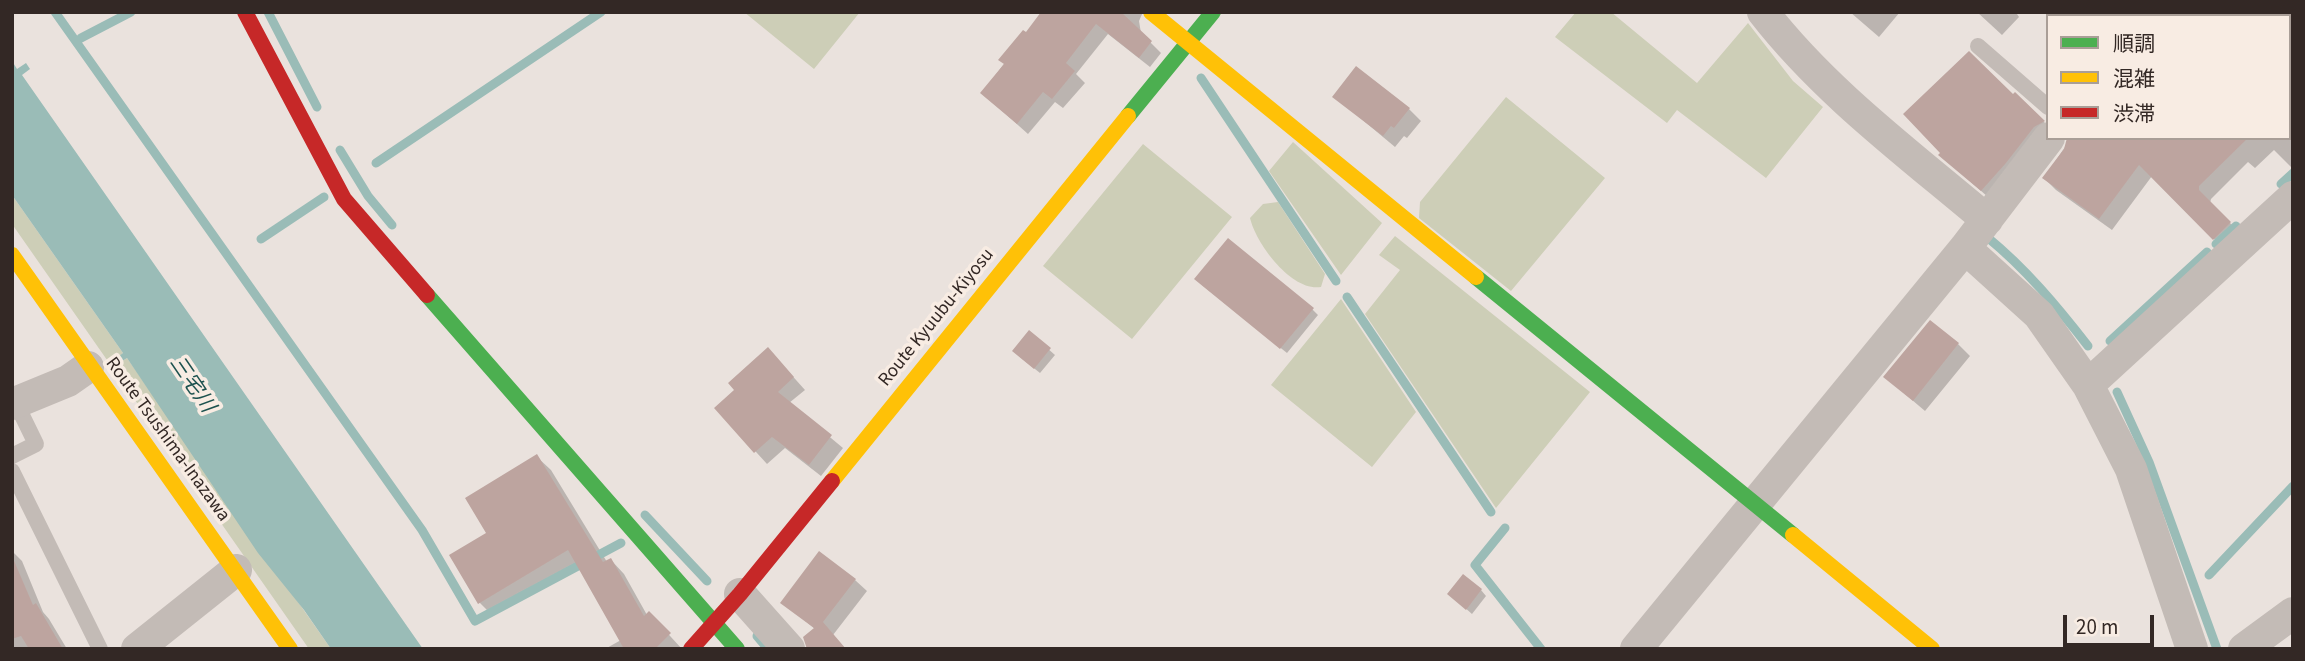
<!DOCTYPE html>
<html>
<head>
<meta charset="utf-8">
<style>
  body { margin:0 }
  #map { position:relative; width:2305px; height:661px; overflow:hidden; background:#eae2dd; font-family:"Source Sans 3","Noto Sans JP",sans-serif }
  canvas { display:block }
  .frame { position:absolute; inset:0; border:14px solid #332825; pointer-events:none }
  .legend { position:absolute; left:2046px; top:14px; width:245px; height:126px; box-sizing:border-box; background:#f8ece3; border:2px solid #a99e97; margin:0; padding:9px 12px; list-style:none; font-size:21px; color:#332825 }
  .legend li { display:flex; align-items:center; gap:14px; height:35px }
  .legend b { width:35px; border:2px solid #a99e97 }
  .scale { position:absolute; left:2063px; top:615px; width:91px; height:32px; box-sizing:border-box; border:4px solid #332825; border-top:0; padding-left:9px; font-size:21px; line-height:24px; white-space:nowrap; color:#332825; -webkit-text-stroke:5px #f8ece3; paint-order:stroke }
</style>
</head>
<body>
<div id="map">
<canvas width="2305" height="661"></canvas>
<div class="frame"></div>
<ul class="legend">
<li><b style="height:9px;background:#4caf50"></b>順調</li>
<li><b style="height:9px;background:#ffc107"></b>混雑</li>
<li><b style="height:9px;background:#c62828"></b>渋滞</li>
</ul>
<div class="scale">20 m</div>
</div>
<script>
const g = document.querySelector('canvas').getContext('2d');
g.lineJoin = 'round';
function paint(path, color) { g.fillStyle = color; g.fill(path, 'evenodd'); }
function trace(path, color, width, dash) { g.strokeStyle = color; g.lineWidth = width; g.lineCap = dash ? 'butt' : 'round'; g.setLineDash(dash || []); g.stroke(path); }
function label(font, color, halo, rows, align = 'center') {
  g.font = font + ' "Source Sans 3","Noto Sans JP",sans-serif'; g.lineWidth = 7; g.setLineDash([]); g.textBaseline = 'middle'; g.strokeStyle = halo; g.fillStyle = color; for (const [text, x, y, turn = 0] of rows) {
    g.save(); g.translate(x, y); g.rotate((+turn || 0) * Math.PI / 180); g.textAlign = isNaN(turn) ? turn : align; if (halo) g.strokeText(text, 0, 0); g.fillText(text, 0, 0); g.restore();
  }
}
const green = new Path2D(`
  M744,12h116l-46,57z
  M1576,12h35l86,71 51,-60 45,58 30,26 -57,71 -89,-68 -10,13 -112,-86z
  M1506,97l99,81 -94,113 -92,-73 1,-16z
  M1293,142l89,81 -41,52 -72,-104z
  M1143,144l89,73 -100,122 -89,-73z
  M12,195l111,158 -7,6 3,4 8,-5 204,291h-22l-297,-425z
  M1278,202l47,72 -4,13c-29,5 -65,-43 -71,-69l13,-14z
  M1395,236l195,156 -94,116 -131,-194 35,-44 -21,-15z
  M1341,299l75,113 -44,55 -101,-82z`);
const water = new Path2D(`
  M12,61l5,8 9,-6 4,6 -8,6 401,574h-92l-27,-39 -46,-57 -131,-195 -8,5 -4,-4 8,-6 -111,-158z`);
const shadow = new Path2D(`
  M1043,12h100l-4,9 2,12 20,20 -11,14 -42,-33 -32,40 9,9 -22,25 -8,-6 -27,32 -46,-41z
  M1850,12h50l-21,25z
  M1977,12h42l-2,2 2,3 -17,18z
  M2190,12h103v4l-4,3v-3h-103z
  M2289,49l4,3v75l-4,4z
  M2015,94l33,32 -52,78 -56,-49z
  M1335,97l74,12 12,12 -14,17 -3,-2 -9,11z
  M2289,134l4,4v31l-19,-19 -19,18 -7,-6 -37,37 -1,4 32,32 -16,16 -74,-75 -40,54 -56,-40 -12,-12 23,-34 19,-6h203z
  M1202,285l110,24 6,6 -31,38z
  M1029,332l26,23 -15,18 -20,-16z
  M1958,344l12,12 -45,55 -40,-34z
  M779,361l26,29 -16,13 54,45 -22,28 -36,-28 -18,16 -51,-56 20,-18z
  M537,457l14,13 56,92 4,-2 13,14 23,41 2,-2 33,36h-77l16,-9 -43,-74 -85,50 -13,-13 9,-70z
  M12,551l10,10 21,51 6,7 18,30h-55z
  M855,580l12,11 -34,44 -18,-6 -32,-27z
  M1481,590l5,6 -14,18 -17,-15z`);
const stream = new Path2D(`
  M55,12l367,518 53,91 146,-78
  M268,12l49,95
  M81,38l50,-26
  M1201,78l135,203
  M340,150l28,46 24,29
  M376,163l225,-151
  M2281,184l12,-11
  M1987,237c39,32 70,69 101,109
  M261,239l63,-42
  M2216,244l20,-18
  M1347,297l144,215
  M2110,341l97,-89
  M2117,392l32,70 68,187
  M645,515l62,66
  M1505,528l-30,37 66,84
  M2209,575l84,-89
  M757,636l11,13`);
const building = new Path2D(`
  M1041,12h80l31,29 -13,17 -43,-34 -30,39 9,8 -23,28 -9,-7 -26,32 -37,-31 24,-29 -6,-4 25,-30 3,2z
  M1969,51l44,43 2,-2 30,29 -11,6 -28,36 -25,28 -43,-36 2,-2 -37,-39z
  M1356,66l54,42 -16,20 -3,-2 -8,10 -51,-39z
  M2067,138h181l-49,48v4l32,32 -18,18 -74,-75 -40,54 -57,-41 22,-29z
  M1228,238l86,70 -34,41 -86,-70z
  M1930,320l29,23 -46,58 -30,-24z
  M1029,330l22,18 -17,21 -22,-18z
  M768,347l26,30 -16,15 54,43 -23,30 -37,-28 -18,16 -40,-45 20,-18 -6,-7z
  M537,454l66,108 8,-4 33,58 5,-5 22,22 -16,16h-31l-56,-99 -90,54 -29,-49 37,-22 -21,-35z
  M819,551l37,28 -33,43 23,27h-39l-4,-12 11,-9 -34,-25z
  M12,556l21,49 3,-2 27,46h-34l-8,-13 -9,3z
  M1463,574l19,15 -16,21 -19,-16z`);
const lane = new Path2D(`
  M1978,46l70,61
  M12,456l24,-12 -20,-41
  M12,471l88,178`);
const street = new Path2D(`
  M1763,12c62,80 146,142 224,208
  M2155,16l4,-4
  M1965,248l74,67 49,70 43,84 61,180
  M2088,385l205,-188
  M12,404l56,-23 20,-14
  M740,594l49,55
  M137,649l99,-79
  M1636,649l329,-401 84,-110
  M2244,649l49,-36`);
const fast = new Path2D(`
  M1128,116l85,-104
  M1476,277l317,258
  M427,295l310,354`);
const slow = new Path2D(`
  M1151,12l325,265
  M12,255l278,394
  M832,481l296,-365
  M1793,535l139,114`);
const jam = new Path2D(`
  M245,12l99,187 83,96
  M691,649l49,-55 92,-113`);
const streetNames = [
  ["Route Kyuubu-Kiyosu",937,318,-51],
  ["Route Tsushima-Inazawa",167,440,54]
];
const waterNames = [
  ["三宅川",191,385,56]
];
paint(green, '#cdceb7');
paint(water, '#9abcb7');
paint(shadow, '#0003');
trace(stream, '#9abcb7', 9);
paint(building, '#bda49f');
trace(lane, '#c3bbb6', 16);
trace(street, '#c3bbb6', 32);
trace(fast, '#4caf50', 16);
trace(slow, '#ffc107', 16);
trace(jam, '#c62828', 16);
label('19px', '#332825', '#f8ece3', streetNames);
label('italic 21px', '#1d524f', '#f8ece3', waterNames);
</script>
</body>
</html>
